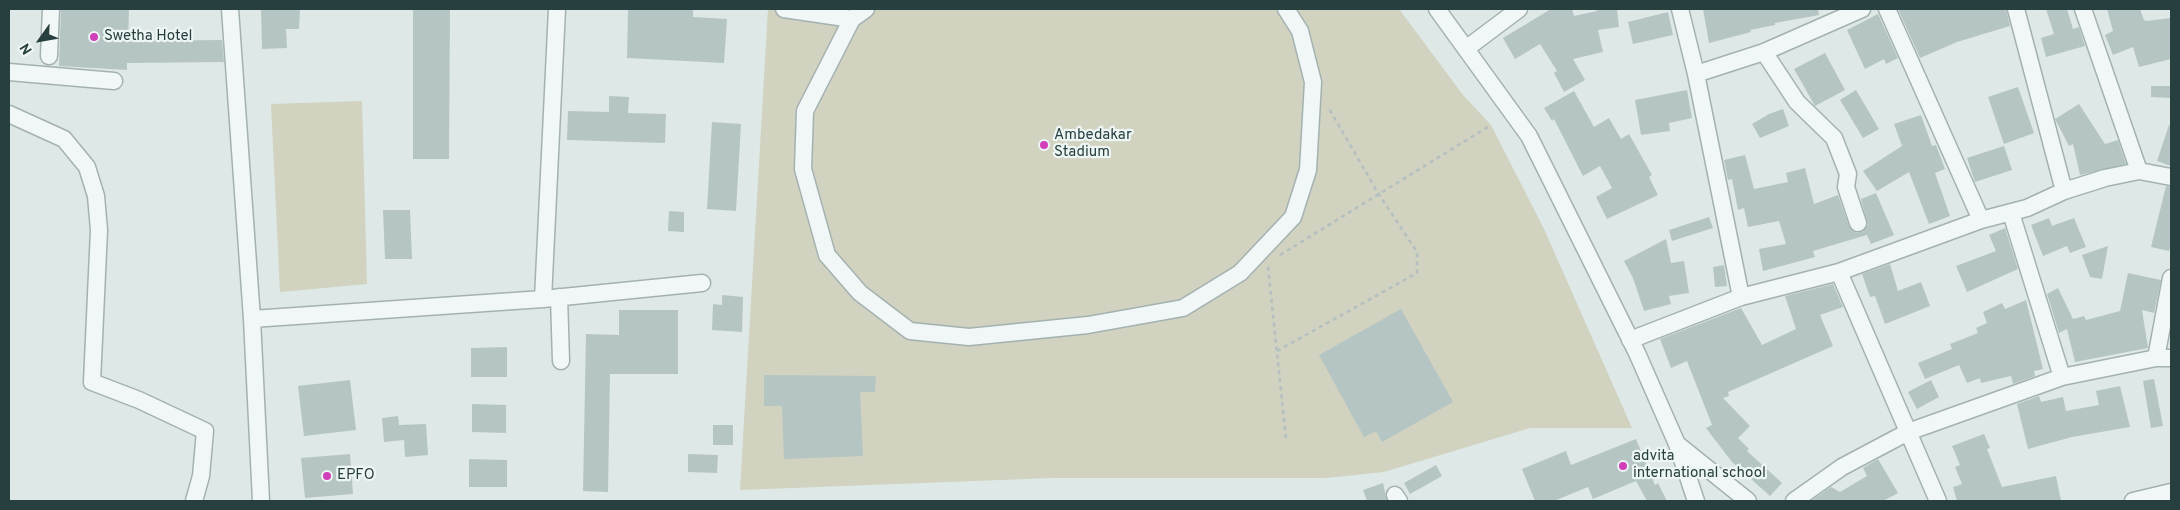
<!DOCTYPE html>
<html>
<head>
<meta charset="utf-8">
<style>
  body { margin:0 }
  #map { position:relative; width:2180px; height:510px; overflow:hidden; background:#dee8e7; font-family:Overpass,sans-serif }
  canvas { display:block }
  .frame { position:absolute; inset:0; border:10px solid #273f3e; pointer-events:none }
  .north { position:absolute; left:15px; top:15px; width:50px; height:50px; -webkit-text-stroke:4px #edf6f5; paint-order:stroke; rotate:238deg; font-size:14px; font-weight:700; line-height:20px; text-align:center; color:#273f3e }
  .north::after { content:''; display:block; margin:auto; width:18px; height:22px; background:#273f3e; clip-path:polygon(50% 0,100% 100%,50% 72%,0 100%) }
</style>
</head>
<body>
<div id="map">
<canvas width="2180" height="510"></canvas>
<div class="frame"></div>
<div class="north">N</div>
</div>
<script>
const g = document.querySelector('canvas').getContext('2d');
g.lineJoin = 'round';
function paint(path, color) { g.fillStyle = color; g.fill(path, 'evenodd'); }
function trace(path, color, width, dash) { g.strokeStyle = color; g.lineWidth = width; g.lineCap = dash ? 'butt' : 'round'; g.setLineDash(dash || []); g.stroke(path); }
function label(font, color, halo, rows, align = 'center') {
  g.font = font + ' Overpass,sans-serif'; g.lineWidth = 4.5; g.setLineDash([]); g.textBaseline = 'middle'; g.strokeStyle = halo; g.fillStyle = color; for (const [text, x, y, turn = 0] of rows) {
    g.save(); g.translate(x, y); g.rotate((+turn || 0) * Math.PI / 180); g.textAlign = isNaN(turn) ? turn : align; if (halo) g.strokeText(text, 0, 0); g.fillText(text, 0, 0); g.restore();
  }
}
const green = new Path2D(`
  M768,9h631l64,86 28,30 53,104 88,199h-102l-146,44 -58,6h-274l-312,12z
  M362,101l5,183 -87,8 -9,-188z`);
const building = new Path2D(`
  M61,9h68l-1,32 94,-1 2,22 -97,1v7l-68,-4z
  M261,9h39l-1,20h-13l1,19 -25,1z
  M413,9h37l-1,150h-36z
  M628,9h65v8l34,2 -3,44 -97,-5z
  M1551,9h21l2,7 23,-5v-2h20l2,18 -21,3 5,22 -30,7 12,21 -21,12 -10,-19 3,-2 -17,-27 -25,15 -12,-21z
  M1703,9h115l1,6 -44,8v2l-25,5 1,2 -42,11z
  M1898,9h108l4,17 -53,16 -37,16z
  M2046,9h21l6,20 6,-2 6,19 -39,11 -5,-19 13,-4z
  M2107,9h33l4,11 2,1 25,-3v41l-32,8 -6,-20 -20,8 -8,-20 8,-4z
  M1668,12l5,23 -40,9 -5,-22z
  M1878,14l20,44 -12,6 -2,-5 -19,10 -18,-39z
  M1825,53l20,37 -30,16 -21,-37z
  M2151,86h20v12l-20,-1z
  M2018,87l16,46 -30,11 -16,-47z
  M1687,90l5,28 -23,5 1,8 -29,4 -6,-35z
  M1856,90l23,39 -16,9 -23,-38z
  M1574,91l20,36 15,-9 12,21 8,-5 23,41 -3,2 9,18 -51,24 -11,-22 16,-9 -12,-22 -17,10 -29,-57 -2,2 -8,-13z
  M609,96l20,1 -1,16 38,1 -1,29 -98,-3 1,-29 41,1z
  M2079,104l26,40 13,-4 8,24 -46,11 -7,-31 -4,2 -14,-27z
  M1783,109l6,17 -29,12 -8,-14 17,-10z
  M1921,115l11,31 4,-1 9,24 -10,4 15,43 -21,8 -20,-52 -32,19 -14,-20 39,-25 -8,-22z
  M712,122l29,2 -5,87 -29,-2z
  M2169,125h2v41l-14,-5z
  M2004,146l8,24 -37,12 -8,-24z
  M1745,155l9,34 34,-7 -2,-9 19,-5 9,36 24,-9 11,31 7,7 6,-1 6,-7 -7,-26 15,-6 18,42 -23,9 -4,-9 -54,16 2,6 -52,14 -4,-22 27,-5 -7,-23 -31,6 -4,-19 -6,2 -6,-31 -4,1 -4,-20z
  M2166,186l5,1v56l-2,8 -18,-4z
  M383,210h27l2,49h-27z
  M669,211l15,1v20l-16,-1z
  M1709,217l4,11 -41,13 -3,-11z
  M2049,218l3,8 22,-8 12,29 -16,6 -3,-7 -24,10 -12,-31z
  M2005,228l13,41 -51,23 -11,-26 40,-15 -7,-16z
  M1666,239l5,24 13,-2 5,32 -20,3 2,8 -27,7 -11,-33 -9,-17z
  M2108,246l-6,33 -12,-2 -8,-22z
  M1890,264l8,27 23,-9 9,24 -45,18 -10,-28 -5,1 -8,-23z
  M1724,265l3,21 -12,1 -2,-20z
  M2128,273l33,7 -7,33 -12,-3 6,38 -73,14 -8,-33 -8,4 -12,-39 11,-6 15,31 11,-3 2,4 34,-9z
  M1833,284l10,23 -23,8 13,31 -105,46 1,4 -6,2 27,28 -12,12 11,11 -2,2 35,32 -12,13 -38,-34 -26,-34 6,-3 -25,-64 -16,7 -11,-29 81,-31 21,37 34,-16 -11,-33z
  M722,295l21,2 -1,35 -30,-2 1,-26 9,1z
  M2026,300l17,69 -9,2 1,5 -22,8 -2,-8 -30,7 -1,-5 -13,5 -8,-18 -34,14 -7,-16 34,-14 -2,-5 28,-11 -2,-5 11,-5 -4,-11 19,-9 3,6z
  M1401,309l52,93 -71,40 -6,-11 -12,6 -45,-82z
  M619,310h59v64h-68l-2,118 -25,-1 3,-157 33,1z
  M507,347v30h-36v-29z
  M764,375l112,1 -1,16h-15l3,64 -79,3 -2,-53h-18z
  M2154,379l9,47 -12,2 -8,-47z
  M350,380l6,50 -52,6 -6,-50z
  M1931,380l8,17 -22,12 -9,-17z
  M2120,386l10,41 -58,10 -44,12 -11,-45 22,-8 2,6 22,-5 3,14 33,-6 -3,-14z
  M472,404l34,1v28l-34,-1z
  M398,416l1,9 27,-1 2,31 -23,2 -1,-17 -20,2 -2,-24z
  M713,425h20v20h-20z
  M1984,434l6,14 -3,1 15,38 54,-11 5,25h-104l-4,-14 9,-3 -7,-17 5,-2 -8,-19z
  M1636,439l19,46 3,-2 9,18h-20l-11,-20 -43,18 -5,-12 -34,14h-19l-13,-32 44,-18 5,14z
  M350,454l3,40 -48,4 -4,-40z
  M688,454l30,1 -1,18 -29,-1z
  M469,459l38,1v27h-38z
  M1878,459l20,34 -15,8h-72l20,-14 9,5 27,-16 -4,-8z
  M1436,465l6,11 -32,18 -6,-11z
  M1383,483l4,18h-20l-4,-11z`);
const path = new Path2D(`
  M1280,255l211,-130
  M1268,267l18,172
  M1277,351l140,-78v-21l-39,-59 -50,-86`);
const minor = new Path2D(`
  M230,9l22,310 9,182
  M784,9l68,10
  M866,9l-14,10 -47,92 -2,58 24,86 33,38 50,38 59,6 119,-12 95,-17 57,-35 53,-56 15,-47 5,-88 -13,-51 -14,-22
  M1437,9l92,127 108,217 40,91 19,57
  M1887,9l94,211 46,-12 37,-17 41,-13 34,-7 32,6
  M2016,9l48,182
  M2083,9l56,162
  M1467,48l52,-39
  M1764,52l33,50 37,36 14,36 -2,13 12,36
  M49,56l2,-47
  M9,72l105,9
  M1696,74l68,-22 98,-43
  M9,114l55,25 23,28 9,29 3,34 -7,152 47,18 66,31 -4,45 -7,25
  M2011,213l51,164 94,-19h15
  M1839,272l99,229
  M559,297l2,64
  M1741,297l98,-25 142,-52
  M543,299l14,-290
  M252,319l291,-20 159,-16
  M1630,340l111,-43 -45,-223 -16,-65
  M2156,358l15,-80
  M1677,444l71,57
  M1395,495l4,6
  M1794,501l48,-34 66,-35 154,-55
  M2133,501l38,-9`);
const markers = [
  [94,37,5,"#d13fb9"],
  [1044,145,5,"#d13fb9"],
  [1623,466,5,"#d13fb9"],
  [327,476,5,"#d13fb9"]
];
const poiNames = [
  ["Swetha Hotel",104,37],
  ["Ambedakar",1054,136],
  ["Stadium",1054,153],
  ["advita",1633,457],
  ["international school",1633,474],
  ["EPFO",337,476]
];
paint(green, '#d1d2bf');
paint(building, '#b5c5c4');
trace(minor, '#a3b2b1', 19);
trace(path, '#b4bfbf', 2.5, [4, 4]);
trace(minor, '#f1f6f6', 16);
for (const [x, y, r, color] of markers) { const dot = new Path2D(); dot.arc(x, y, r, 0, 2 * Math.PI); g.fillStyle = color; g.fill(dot); trace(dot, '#edf6f5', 2); }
label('15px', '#273f3e', '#edf6f5', poiNames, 'left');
</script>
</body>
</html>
